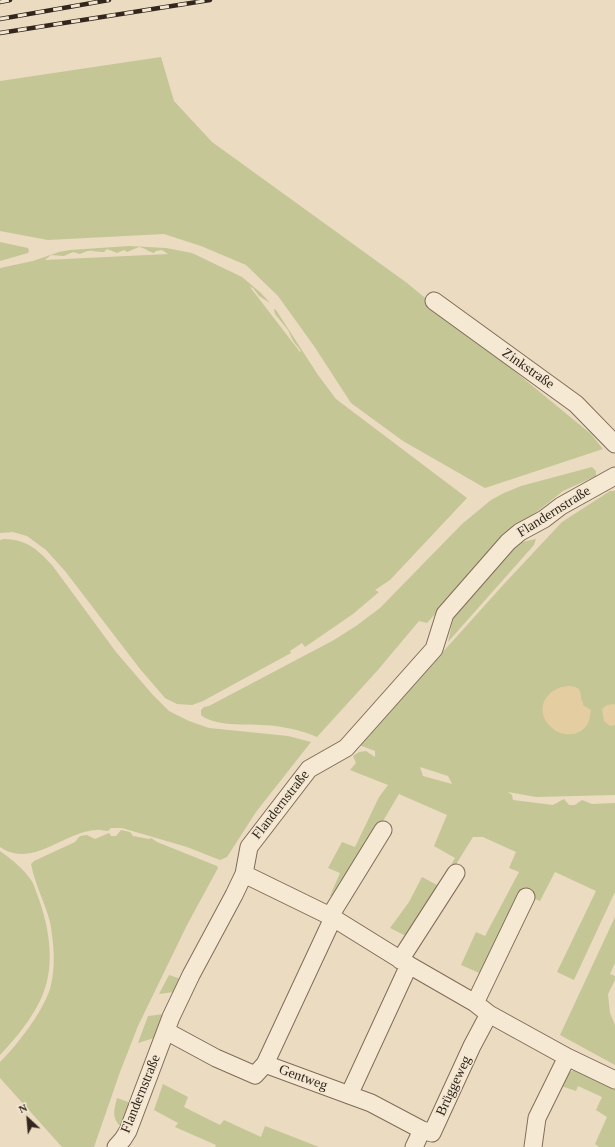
<!DOCTYPE html>
<html>
<head>
<meta charset="utf-8">
<style>
  body { margin:0 }
  #map { position:relative; width:615px; height:1147px; overflow:hidden; background:#eadbc1; font-family:"Times New Roman",serif }
  canvas { display:block }
  .north { position:absolute; left:8px; top:1099px; width:40px; height:40px; -webkit-text-stroke:3px #f2e6d0; paint-order:stroke; rotate:334deg; font-size:11px; font-weight:700; line-height:16px; text-align:center; color:#32261d }
  .north::after { content:''; display:block; margin:auto; width:14px; height:18px; background:#32261d; clip-path:polygon(50% 0,100% 100%,50% 72%,0 100%) }
</style>
</head>
<body>
<div id="map">
<canvas width="615" height="1147"></canvas>
<div class="north">N</div>
</div>
<script>
const g = document.querySelector('canvas').getContext('2d');
g.lineJoin = 'round';
function paint(path, color) { g.fillStyle = color; g.fill(path, 'evenodd'); }
function trace(path, color, width, dash) { g.strokeStyle = color; g.lineWidth = width; g.lineCap = dash ? 'butt' : 'round'; g.setLineDash(dash || []); g.stroke(path); }
function label(font, color, halo, rows, align = 'center') {
  g.font = font + ' "Times New Roman",serif'; g.lineWidth = 3; g.setLineDash([]); g.textBaseline = 'middle'; g.strokeStyle = halo; g.fillStyle = color; for (const [text, x, y, turn = 0] of rows) {
    g.save(); g.translate(x, y); g.rotate((+turn || 0) * Math.PI / 180); g.textAlign = isNaN(turn) ? turn : align; if (halo) g.strokeText(text, 0, 0); g.fillText(text, 0, 0); g.restore();
  }
}
const green = new Path2D(`
  M161,57l13,44 38,41 195,141 184,151 12,15 -118,39 -82,-47 -52,-38 -37,-57 -36,-50 -32,-31 -45,-19 -37,-12 -116,6 -48,-9v-150z
  M0,242l28,6 1,3 -1,2 -28,8z
  M129,246l37,2 26,5 50,24 19,16 9,10 -11,-7 -6,-8 -3,-1 50,65 1,-1 -8,-10 -5,-11 -13,-16 -1,-5 2,1 42,65 18,24 131,99 -77,82 -15,10 4,2 -26,22 -48,33 -3,-4 -12,8 1,2 -88,48 -11,4 -15,-1 -12,-6 -25,-29 -75,-98 -19,-21 -19,-14 -14,-4 -13,1v-265l33,-7 26,-9 11,-2zM139,247c6,1 10,5 15,6l2,-2 6,-1 6,4 -123,6 6,-5 13,1 9,-4 7,2c12,-6 12,-2 24,-2l3,-3 10,4 7,-3 3,2z
  M592,467l4,4v5l-33,15 -58,46 -78,86 -8,-2 -42,50 -60,66c-13,-6 -28,-9 -42,-11 -21,-3 -59,2 -74,-11v-5l3,-3 5,-1 125,-66 22,-14 24,-18 82,-84 29,-24 13,-7 17,-7z
  M610,491h5v304l-79,2 -28,-5 4,3 1,5 40,5 11,-6 5,6h6l7,-5 10,4 23,-1v90l-1,1 -40,86 -17,-8 39,-81 -41,-19 -15,29 -19,-8 -37,82 -23,-10 15,-33 9,4 34,-64 -10,-4 7,-16 -33,-15h-10l-63,101 -20,-10 19,-26 13,-25 17,9 16,-28 -21,-12 13,-31 -48,-21 -61,103 -8,-1 10,-23 -12,-5 14,-26 13,5 24,-50 9,-12 -38,-15 6,-7 -3,-7 6,-4 7,-1 9,6v-6l-16,-6 145,-161 58,-62zM420,767l28,9 4,8 -29,-8z
  M4,539c23,1 32,9 48,26l64,87 36,42 17,17 20,10 20,7 79,8 23,6 -55,70 -29,45 -7,3 -33,-13 -65,-19h-11l-3,3c-4,0 -8,-2 -12,-1 -33,2 -64,39 -96,17v-307z
  M536,539l-2,6 -86,97 6,-27 64,-72z
  M121,830l9,2 3,4 16,3 2,-1 6,4 60,24 1,2 -31,57 -49,101 -18,46 -26,75h-32l-62,-69v-16c18,-18 42,-49 50,-73 6,-21 4,-45 0,-67 -5,-19 -15,-38 -19,-58l3,-3 41,-19 5,-6 7,-1 8,4 14,-6 2,3h5z
  M0,851c11,8 23,17 31,29 3,4 4,9 6,14 10,26 17,59 10,87 -6,27 -28,54 -47,74z
  M615,917v46l-5,11 5,2v4l-7,14 2,19 5,12v40l-55,-30z
  M169,975l12,4 -7,13 -15,2z
  M164,1014l-10,24 -16,5 10,-27z
  M576,1069l39,19v59h-16l-4,-3 12,-27 -11,-7 6,-13 -24,-11 -2,5 -18,-6 6,-10z
  M163,1084l25,13 -4,10 36,18 4,-5 37,17 4,-11 54,21h-104l1,-2 -41,-18 3,-4 -24,-13z
  M117,1098l14,5 -10,22h-2c-8,-9 -4,-18 -2,-27z`);
const sand = new Path2D(`
  M569,686c11,1 12,4 12,14l2,2v3l8,5c-1,5 -1,11 -4,15 -8,12 -26,12 -36,2 -18,-17 -5,-40 18,-41z
  M614,704l1,1v20l-5,1 -6,-5 -2,-12 5,-4z`);
const minor = new Path2D(`
  M434,301l142,103 39,40
  M244,874l86,42 79,49 66,38 14,11 78,43 48,23
  M330,916l53,-86
  M400,960l56,-87
  M475,1003l51,-106
  M166,1031l50,27 39,17 10,-11 106,39 51,27
  M265,1064l68,-146
  M349,1095l60,-130
  M116,1147l7,-8 5,-8 43,-114 20,-42 43,-80 10,-21 5,-27 60,-78 37,-21 88,-99 11,-35 63,-72 12,-10 24,-13 17,-13 54,-30
  M414,1147l8,-17 10,3 40,-87 17,-32
  M533,1147l4,-29 30,-61`);
const rail = new Path2D(`
  M0,2l10,-2
  M0,19l109,-19
  M0,33l210,-33`);
const streetNames = [
  ["Zinkstraße",528,369,35],
  ["Flandernstraße",554,512,-32],
  ["Flandernstraße",281,805,-52],
  ["Gentweg",303,1078,20],
  ["Brüggeweg",454,1086,-65],
  ["Flandernstraße",141,1094,-68]
];
paint(green, '#c4c696');
paint(sand, '#e4cda0');
trace(minor, '#816c5a', 19);
trace(minor, '#f5e9d3', 17);
trace(rail, '#32261d', 4.5);
trace(rail, '#f2e6d0', 3, [9]);
label('14px', '#32261d', '#f2e6d0', streetNames);
</script>
</body>
</html>
